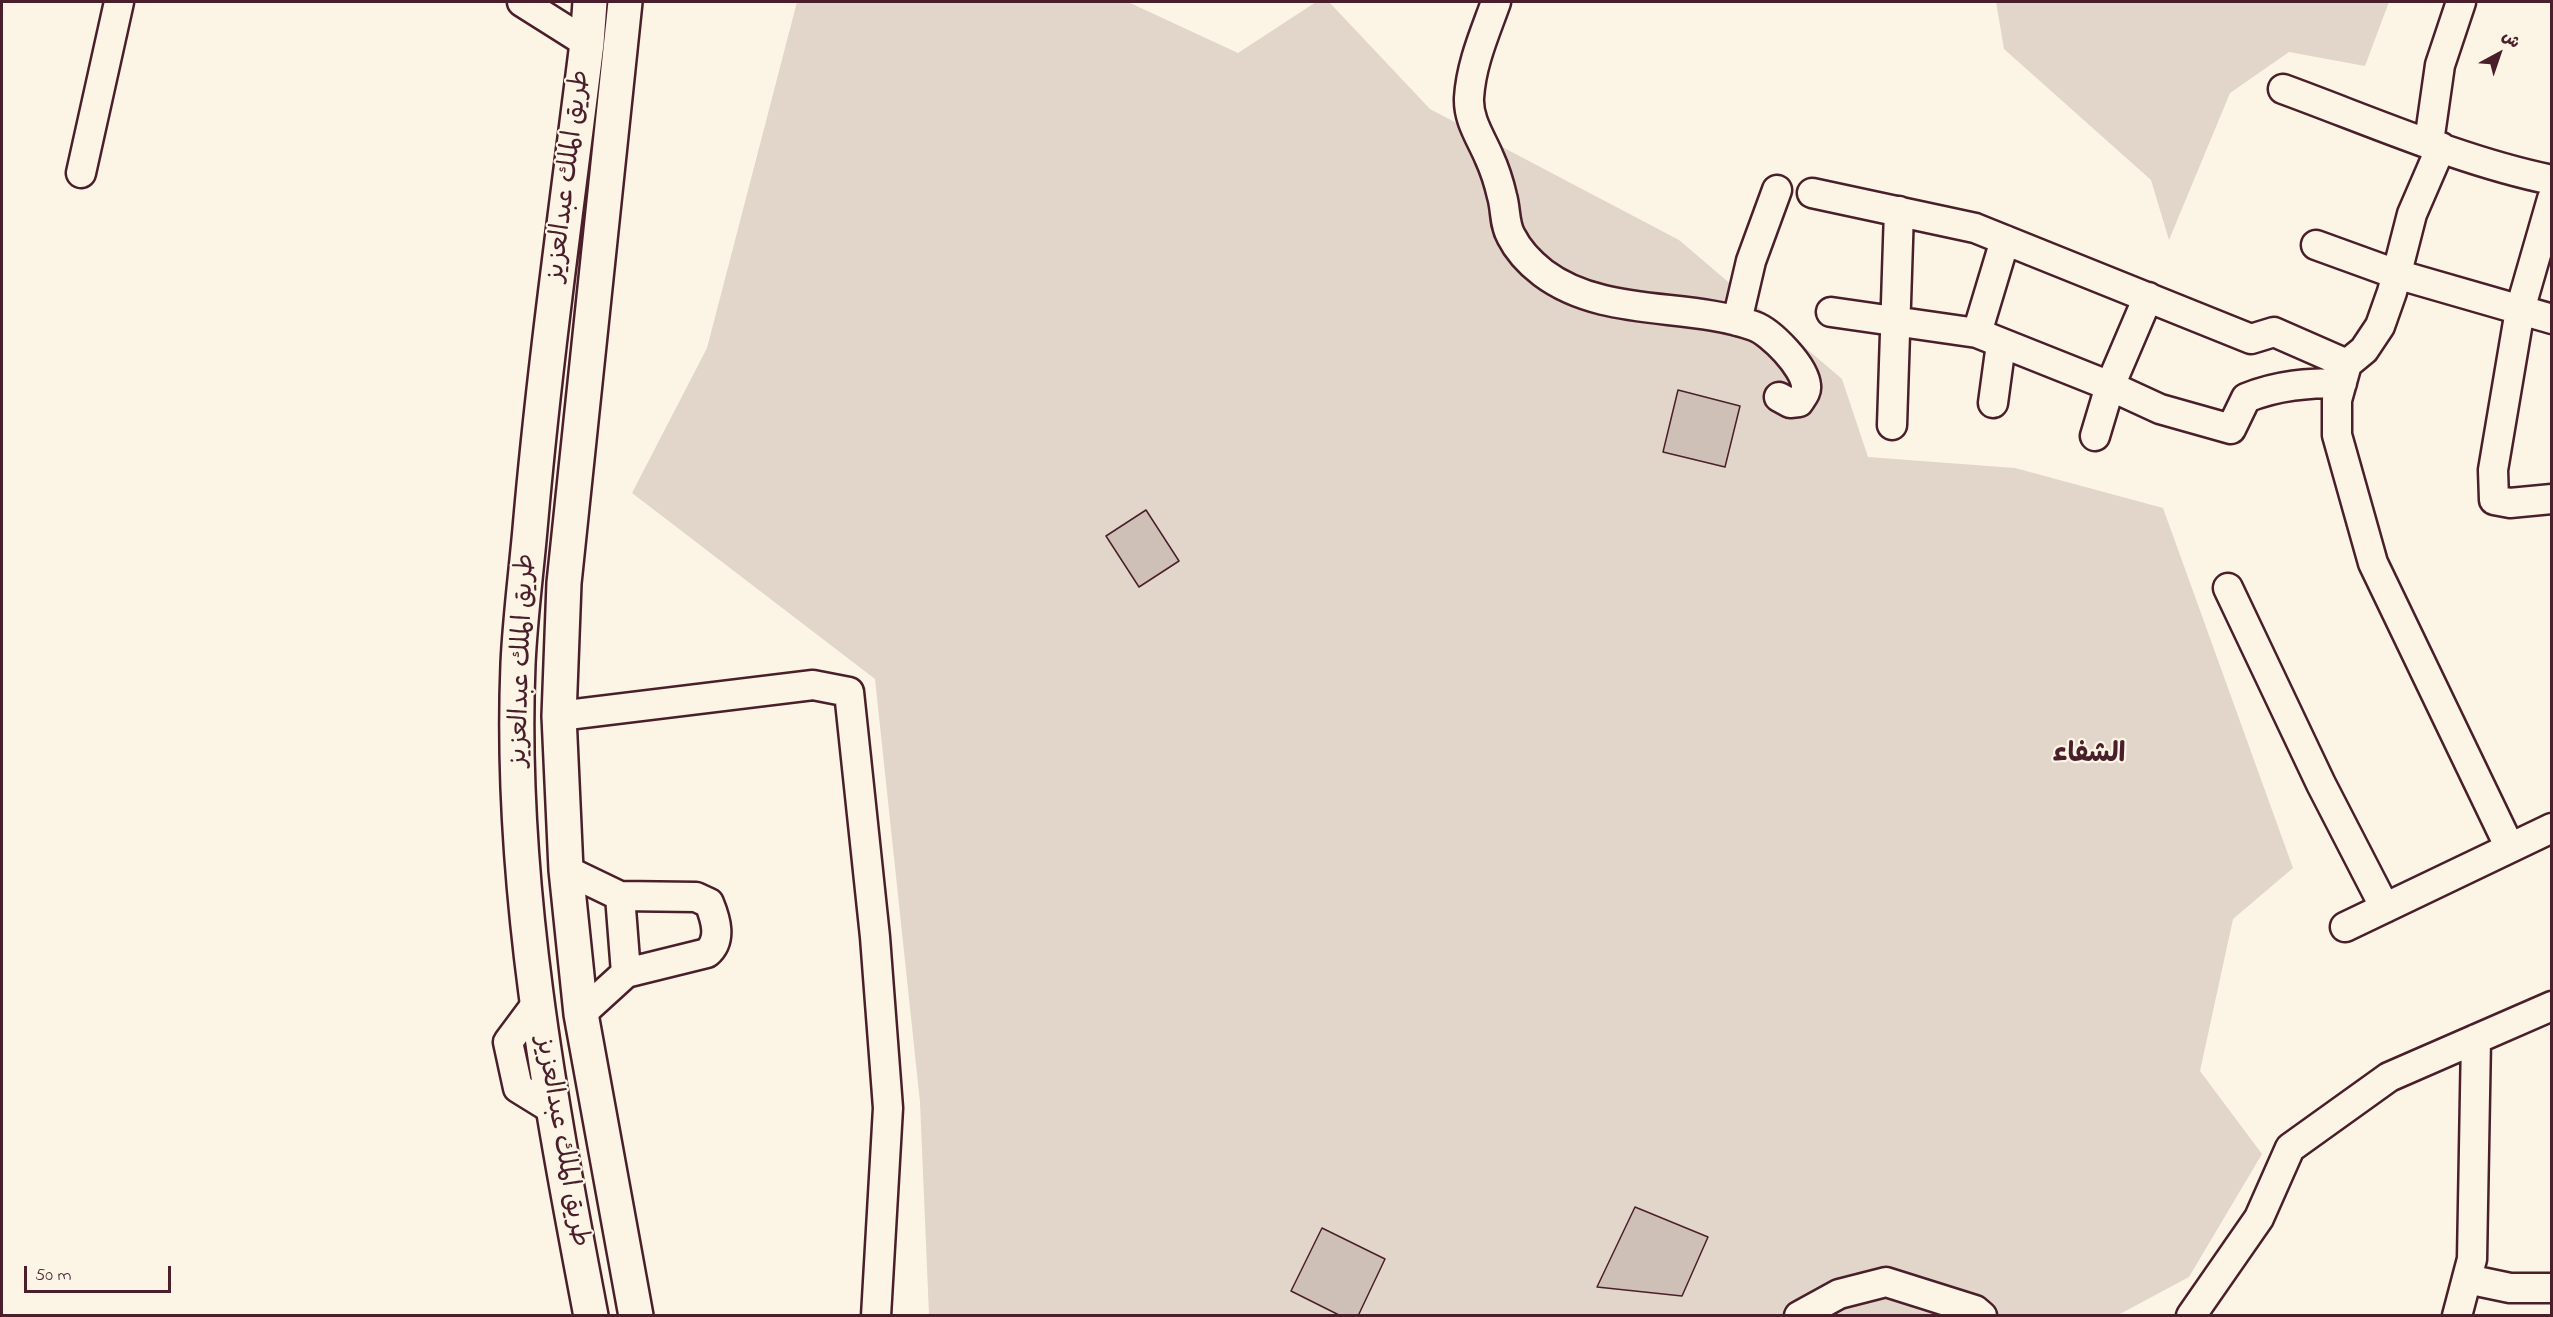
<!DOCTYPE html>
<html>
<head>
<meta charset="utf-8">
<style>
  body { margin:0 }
  #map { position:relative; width:2553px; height:1317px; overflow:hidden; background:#fcf5e5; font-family:"Indie Flower","Playpen Sans Arabic",sans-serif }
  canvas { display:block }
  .frame { position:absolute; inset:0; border:3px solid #4a1f2b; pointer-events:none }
  .north { position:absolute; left:2469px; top:24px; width:60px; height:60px; -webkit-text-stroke:4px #fcf5e5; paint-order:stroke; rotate:40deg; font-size:16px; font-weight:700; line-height:24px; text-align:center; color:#4a1f2b }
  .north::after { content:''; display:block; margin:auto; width:21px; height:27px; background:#4a1f2b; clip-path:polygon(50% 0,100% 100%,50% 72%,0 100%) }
  .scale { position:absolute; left:24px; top:1266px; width:147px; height:27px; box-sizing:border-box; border:3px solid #4a1f2b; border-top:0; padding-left:8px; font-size:18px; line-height:21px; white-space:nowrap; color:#4a1f2b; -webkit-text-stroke:4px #fcf5e5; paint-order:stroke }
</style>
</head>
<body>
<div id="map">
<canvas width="2553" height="1317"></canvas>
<div class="frame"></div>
<div class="north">ش</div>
<div class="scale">50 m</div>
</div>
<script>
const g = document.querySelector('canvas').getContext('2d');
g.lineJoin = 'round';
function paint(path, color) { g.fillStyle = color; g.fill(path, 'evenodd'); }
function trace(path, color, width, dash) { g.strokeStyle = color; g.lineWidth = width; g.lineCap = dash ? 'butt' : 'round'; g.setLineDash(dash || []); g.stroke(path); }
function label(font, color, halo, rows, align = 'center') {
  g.font = font + ' "Indie Flower","Playpen Sans Arabic",sans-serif'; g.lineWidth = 4.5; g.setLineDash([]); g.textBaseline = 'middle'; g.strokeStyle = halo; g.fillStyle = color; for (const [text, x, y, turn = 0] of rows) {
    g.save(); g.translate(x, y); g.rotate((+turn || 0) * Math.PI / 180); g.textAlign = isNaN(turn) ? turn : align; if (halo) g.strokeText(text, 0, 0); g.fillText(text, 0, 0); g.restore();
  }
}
const green = new Path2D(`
  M797,2h331l110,51 78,-51h13l101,107 249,131 163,139 26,78 147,11 148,40 130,360 -60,51 -33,152 62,83 -73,123 -71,38h-1189l-9,-213 -45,-423 -243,-186 75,-145z
  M1996,2h393l-24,64 -76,-14 -59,41 -61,147 -18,-60 -147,-131z`);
const building = new Path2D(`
  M1678,390l62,16 -15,61 -62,-15z
  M1146,510l33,51 -40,26 -33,-51z
  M1635,1207l73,30 -26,59 -85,-9z
  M1322,1228l63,31 -27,57h-17l-50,-25z`);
const minor = new Path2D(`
  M522,2l65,41
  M1496,2c-11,31 -25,62 -27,96 -1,22 12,40 20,59 6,13 10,26 13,39 4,13 2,28 9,40 7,14 19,27 32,37 60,45 144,29 211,53 17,6 51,41 52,60 1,6 -4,11 -7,16l-9,1 -11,-6
  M2283,89c85,31 180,73 269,91
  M2429,142l11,-77 21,-63
  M2441,147l-29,67 -20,78 -12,34 -16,24 -17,14 -10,36v35l36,128 137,285
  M81,173l38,-171
  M1812,193l163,35 276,111 23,-7 73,32
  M2552,199l-32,111 -27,160 1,30 16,3 42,-4
  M2316,245l80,29 156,45
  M1831,312l146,21 133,53 50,23 71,20 15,-31c32,-13 62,-15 96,-15
  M1737,321l14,-60 26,-71
  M1977,333l28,-93
  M1993,403l8,-59
  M1892,425l7,-214
  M2095,436l15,-50 38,-89
  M2228,588l93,196 64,124
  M559,716l254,-31 36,7 26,245 13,171 -12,208
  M566,870l54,26 76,1 13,6c7,17 13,37 -2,50l-81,20 -45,41
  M620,896l6,77
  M2345,927l207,-99
  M537,1003l-29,39 10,46 34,21
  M2467,1279l43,9h42
  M1799,1316l40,-22 47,-12 89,28 7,6
  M2191,1316l68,-98 31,-70 99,-71 163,-71
  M2457,1316l15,-57 4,-220`);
const highway = new Path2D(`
  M590,2l-3,41c-20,162 -43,324 -57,486 -4,45 -10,90 -12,135 -9,219 32,437 73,652
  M625,2l-61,581 -5,133 7,154 15,144 55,302`);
const streetNames = [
  ["طريق الملك عبدالعزيز",570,176,-83],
  ["طريق الملك عبدالعزيز",524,660,-88],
  ["طريق الملك عبدالعزيز",560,1142,80]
];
const neighbourhoodNames = [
  ["الشفاء",2089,757]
];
paint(green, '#e2d5ca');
paint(building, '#cfc0b7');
trace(building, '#4a1f2b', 1.5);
trace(minor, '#4a1f2b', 33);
trace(highway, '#4a1f2b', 38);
trace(minor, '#fcf5e5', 28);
trace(highway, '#fcf5e5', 33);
label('26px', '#4a1f2b', '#fcf5e5', streetNames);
label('bold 27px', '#4a1f2b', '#fcf5e5', neighbourhoodNames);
</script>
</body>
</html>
